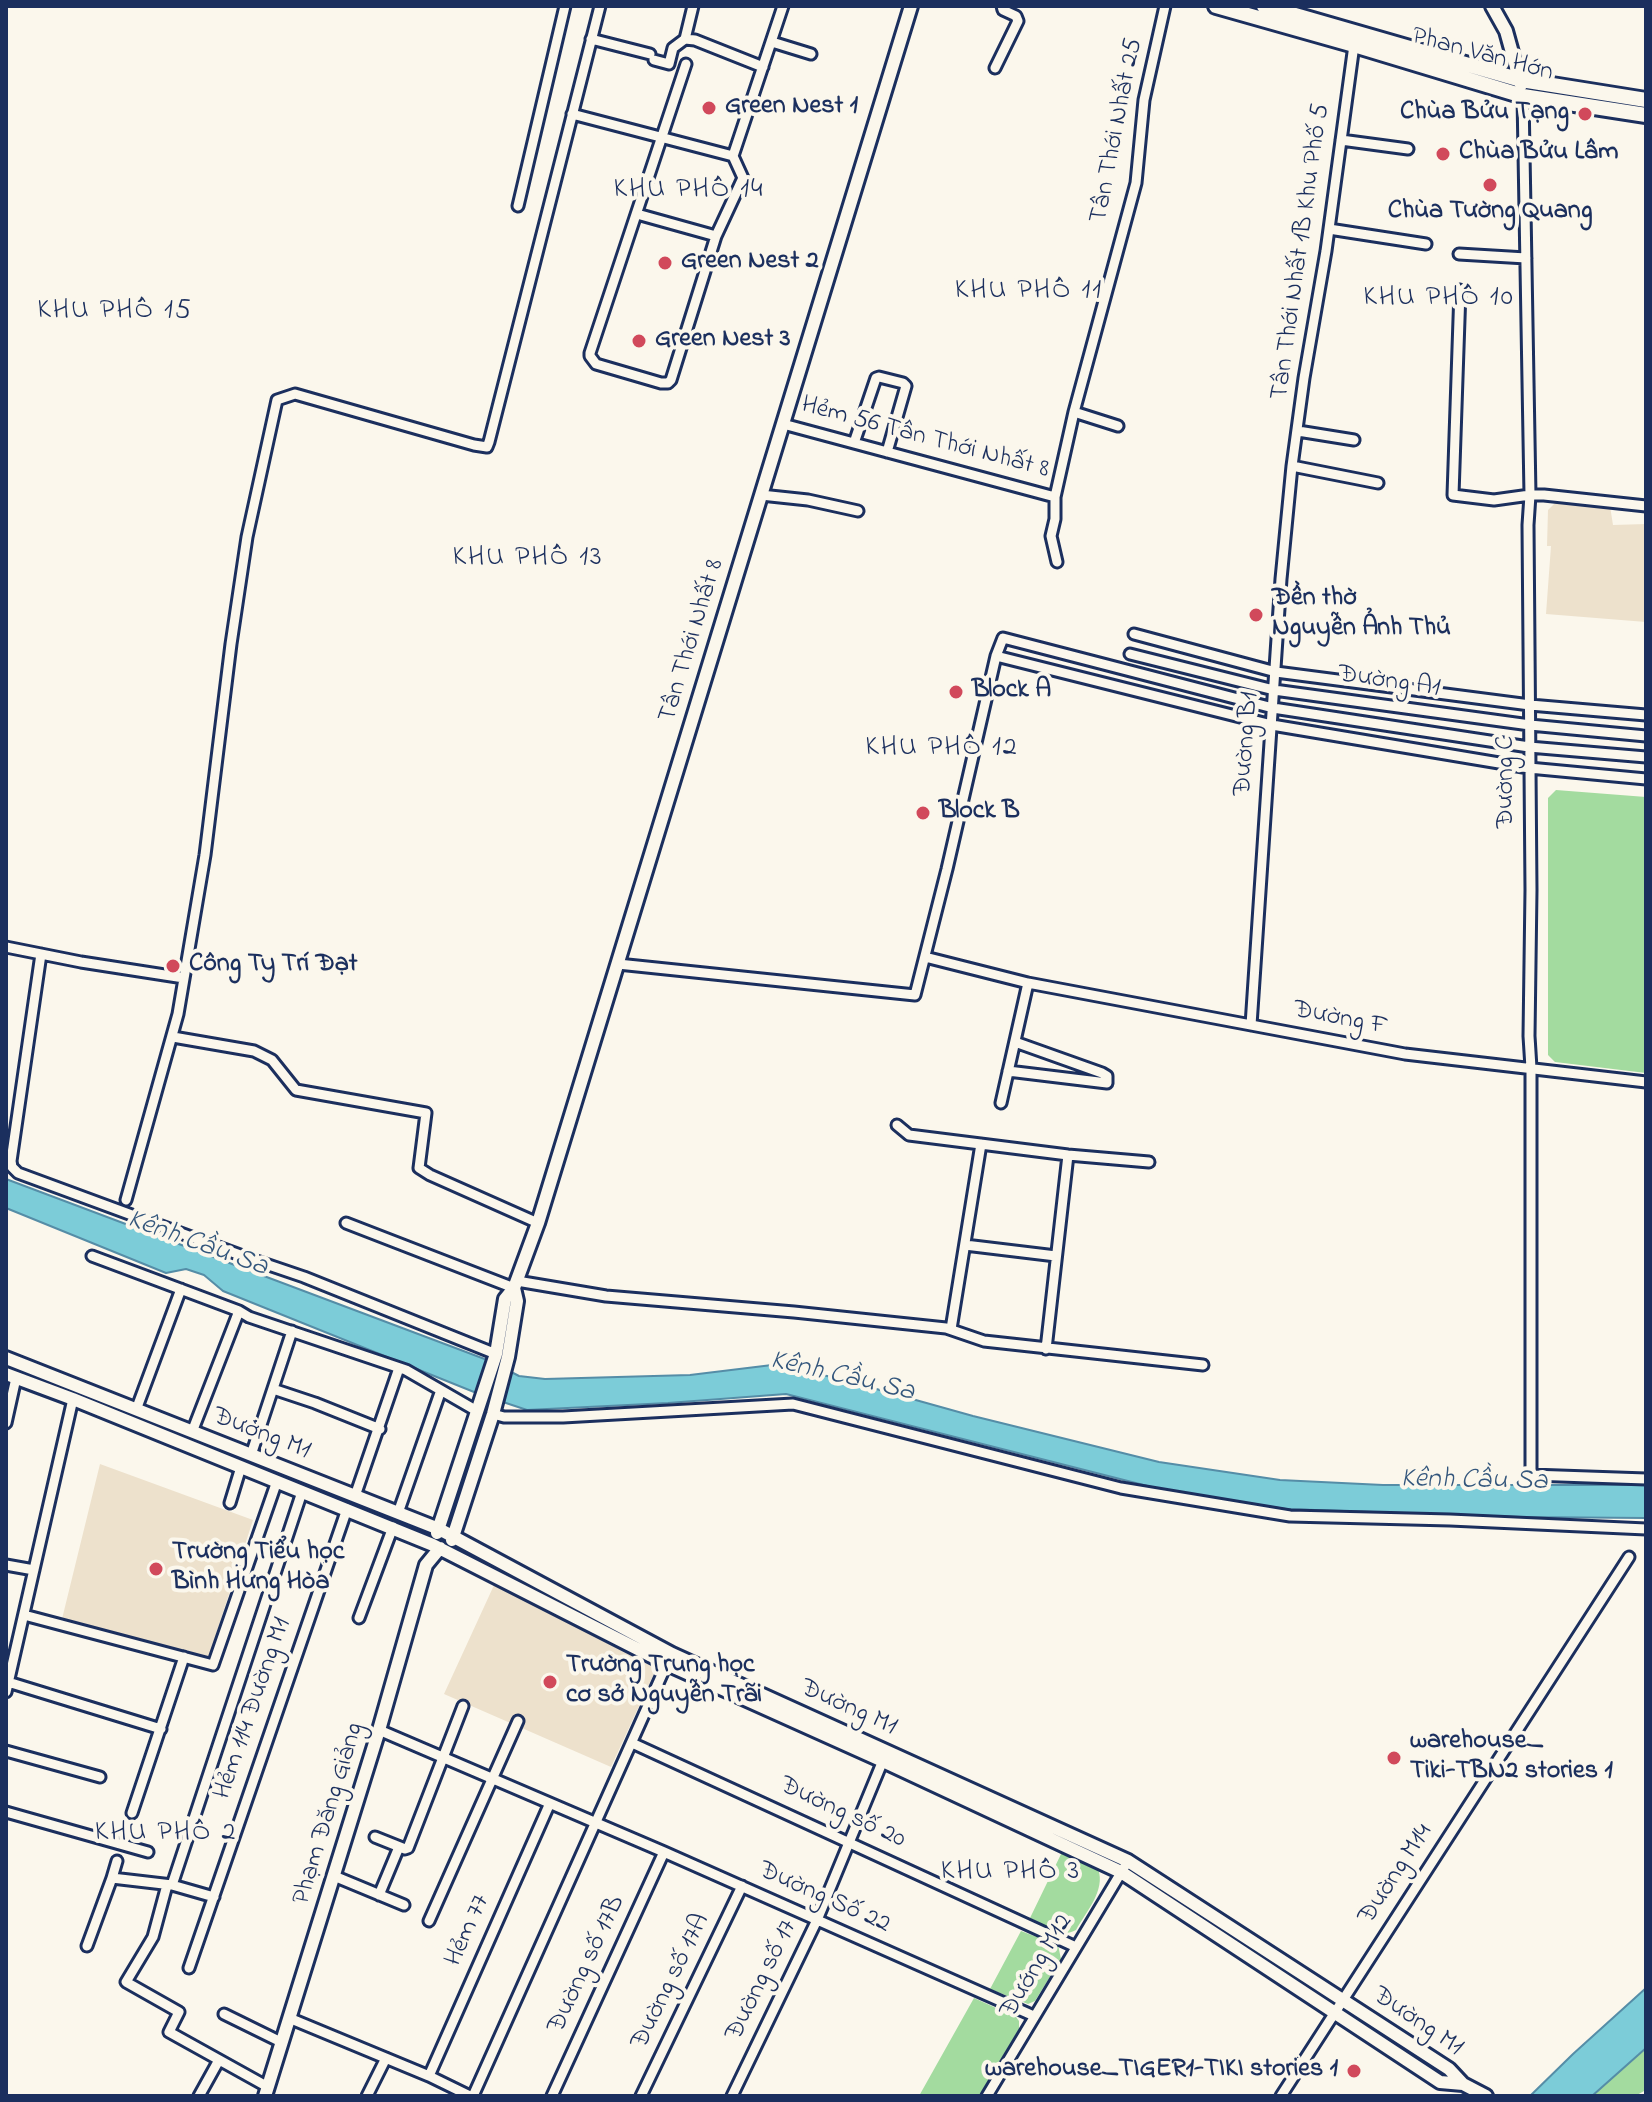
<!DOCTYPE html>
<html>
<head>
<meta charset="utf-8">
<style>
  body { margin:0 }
  #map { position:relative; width:1652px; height:2102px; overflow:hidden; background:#fbf7ec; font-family:"Indie Flower",sans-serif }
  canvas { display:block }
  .frame { position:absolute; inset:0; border:8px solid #1b2f5e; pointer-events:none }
</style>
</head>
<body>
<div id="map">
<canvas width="1652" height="2102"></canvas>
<div class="frame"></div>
</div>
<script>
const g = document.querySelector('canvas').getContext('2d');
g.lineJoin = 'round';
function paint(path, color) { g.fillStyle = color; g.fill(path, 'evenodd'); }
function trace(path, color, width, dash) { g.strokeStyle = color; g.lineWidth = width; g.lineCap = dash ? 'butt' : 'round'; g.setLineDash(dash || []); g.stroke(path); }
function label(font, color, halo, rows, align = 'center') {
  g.font = font + ' "Indie Flower",sans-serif'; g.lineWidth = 8; g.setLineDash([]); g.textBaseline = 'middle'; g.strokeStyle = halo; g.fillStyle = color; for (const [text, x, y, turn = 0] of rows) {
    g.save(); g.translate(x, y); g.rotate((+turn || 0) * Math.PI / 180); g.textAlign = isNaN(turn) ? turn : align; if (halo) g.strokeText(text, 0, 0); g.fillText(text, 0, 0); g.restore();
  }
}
const built = new Path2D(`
  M1557,501l53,5 3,19 33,-1v98l-100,-8 5,-68h-4l1,-36z
  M100,1464l153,56 -45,139 -146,-40z
  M495,1583l161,86 -45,98 -167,-73z`);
const green = new Path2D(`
  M1556,790l90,7v276l-91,-11 -7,-7v-257z
  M1063,1850l35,19c8,21 -12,43 -22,61 -16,9 -32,-5 -46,-12z
  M1021,1931l37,14 3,14 -26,42 -7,3 -38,-15z
  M974,1998l42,19 3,4v8l-40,67h-60z
  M1646,2048v42l-11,6h-43z`);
const water = new Path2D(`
  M6,1179l484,182 29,15 26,3 145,-4 82,-10 65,13 136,38 186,46 121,18 103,5h263v33l-126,-1 -234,-8 -111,-16 -389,-99 -118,9 -141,7 -48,-16 -256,-103 -19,-16 -18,-6 -20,4 -160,-65z
  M1646,1988v60l-54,48h-62l43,-42z`);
const minor = new Path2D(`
  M591,39l59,15
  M685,39l8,-33
  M772,42l39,12
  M654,60l15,4 4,-16 12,-9 10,1 68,27
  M995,68l23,-47 -2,-5 -13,-6 -1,-4
  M1523,96l7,399 -2,30 3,365 -2,146 2,32v407l115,4
  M572,114l161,42 10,22 -27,58 -45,144 -3,3h-7l-65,-19 -6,-8v-3l96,-289
  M1341,140l67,9
  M733,156l50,-150
  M518,206l47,-200
  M637,214l79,22
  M1329,229l97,15
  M1459,254l67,4
  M1460,290l-7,205 41,5 36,-5h14l102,11
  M1074,412l44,14
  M783,424l272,73
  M1298,431l56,9
  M854,443l22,-65 3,-1 24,6 3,3 -19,66
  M1292,466l86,17
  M761,495l47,5 50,11
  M1057,562l-6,-26 4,-17v-22l19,-85 62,-229 8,-83 21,-94
  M1134,634l142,38 254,33 116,10
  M1130,654l144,36 256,35 116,11
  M996,656l276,69 257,43 117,11
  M6,947l75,15 103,16
  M41,954l-30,207 1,6 6,6 233,86 53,18 192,77
  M925,957l103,26 377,71 241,28
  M618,964l297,31 32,-126 49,-213 7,-18 270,70 256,39 117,10
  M1251,1025l30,-446 11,-113 12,-88 22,-127 28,-206
  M173,1037l81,14 18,9 24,30 130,23 -7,55 11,7 108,48
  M1008,1071l99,12v-7l-5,-3 -87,-31
  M1001,1103l27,-120
  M897,1125l12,10 159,20 81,7
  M126,1200l52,-186 27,-159 26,-211 16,-107 30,-137 18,-6 179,51 13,2 2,-5 111,-436
  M346,1223l168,65
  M965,1245l91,11
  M92,1256l147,55 10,6 157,53 71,41
  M517,1281l89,15 188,16 152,16 38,13 219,24
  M951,1329l30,-185
  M1046,1349l22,-194
  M273,1389l42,14 65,26
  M136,1410l45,-121
  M493,1414l11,3h59l230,-13 328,84 169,28 160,4 196,9
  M6,1423l10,-45
  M192,1432l47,-121
  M251,1455l41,-124
  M355,1496l44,-128
  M230,1503l11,-36
  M398,1513l43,-123
  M6,1565l28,5
  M24,1615l189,50 64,-184
  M359,1618l34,-91
  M8,1682l153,47
  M6,1692l67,-293
  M379,1730l285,122 370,164
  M632,1743l444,204
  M6,1751l94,26
  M6,1812l142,40
  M132,1813l52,-156
  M375,1837l30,12 3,-1 55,-142
  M334,1876l70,29
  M112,1878l5,-17
  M167,1885l-14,52 -27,45 53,30 -10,20 99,55
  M172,1885l42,12
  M379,1895l20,-48
  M429,1921l89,-200
  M87,1946l25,-68 60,7 130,-393
  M189,1968l158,-459
  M224,2014l57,28
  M289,2018l140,58 41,20
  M429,2076l121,-273
  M199,2096l20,-36
  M367,2096l19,-38
  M473,2096l195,-435
  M552,2096l112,-244
  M641,2096l101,-210
  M732,2096l85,-176 67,-162
  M987,2096l141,-235
  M1281,2096l348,-539`);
const tertiary = new Path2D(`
  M1492,6l14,25 15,54
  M6,1358l433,171 233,125 456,207 321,208 14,15
  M6,1374l67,25 360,146 234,119 216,97 238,111 319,210 23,2 23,12
  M437,1533l59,-179 9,-55 9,-11 24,-65 373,-1217
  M452,1540l41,-126 15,-57 9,-56 -3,-13
  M265,2096l114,-366 47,-165 14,-17`);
const secondary = new Path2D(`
  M1216,6l138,39 169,51 123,19
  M1264,6l257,74 125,20`);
const markers = [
  [709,108,8,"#d1495b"],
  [1585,114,8,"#d1495b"],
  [1443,154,8,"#d1495b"],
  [1490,185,8,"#d1495b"],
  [665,263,8,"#d1495b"],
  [639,341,8,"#d1495b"],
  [1256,615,8,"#d1495b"],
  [956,692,8,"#d1495b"],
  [923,813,8,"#d1495b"],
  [173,966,8,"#d1495b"],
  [156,1569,8,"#d1495b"],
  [550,1682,8,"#d1495b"],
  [1394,1758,8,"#d1495b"],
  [1354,2071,8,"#d1495b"]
];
const streetNames = [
  ["Phan Văn Hớn",1482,56,15],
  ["Tân Thới Nhất 25",1118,131,-79],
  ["Tân Thới Nhất 1B Khu Phố 5",1302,252,-82],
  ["Hẻm 56 Tân Thới Nhất 8",925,439,15],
  ["Tân Thới Nhất 8",693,641,-73],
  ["Đường A1",1389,683,8],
  ["Đường B1",1248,744,-86],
  ["Đường C",1508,782,-90],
  ["Đường F",1340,1020,11],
  ["Đường M1",261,1435,21],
  ["Hẻm 114 Đường M1",254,1709,-71],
  ["Đường M1",848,1709,24],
  ["Phạm Đăng Giảng",330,1814,-73],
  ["Đường số 20",842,1814,25],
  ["Đường M14",1397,1875,-57],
  ["Đường Số 22",824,1899,24],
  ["Hẻm 77",469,1931,-66],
  ["Đường số 17B",588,1965,-65],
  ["Đướng M12",1038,1967,-59],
  ["Đường số 17",763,1981,-64],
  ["Đường số 17A",672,1982,-64],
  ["Đường M1",1417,2023,34]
];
const poiNames = [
  ["Green Nest 1",725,108],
  ["Chùa Bửu Tạng",1569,114,"right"],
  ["Chùa Bửu Lâm",1459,154],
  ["Chùa Tường Quang",1490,213,"center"],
  ["Green Nest 2",681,263],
  ["Green Nest 3",655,341],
  ["Đền thờ",1272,600],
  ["Nguyễn Ảnh Thủ",1272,630],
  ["Block A",972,692],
  ["Block B",939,813],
  ["Công Ty Trí Đạt",189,966],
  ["Trường Tiểu học",172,1554],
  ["Bình Hưng Hòa",172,1584],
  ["Trường Trung học",566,1667],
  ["cơ sở Nguyễn Trãi",566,1697],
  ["warehouse_",1410,1743],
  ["Tiki-TBN2 stories 1",1410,1773],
  ["warehouse_TIGER1-TIKI stories 1",1338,2071,"right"]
];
const neighbourhoodNames = [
  ["KHU PHỐ 14",689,191],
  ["KHU PHỐ 11",1029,292],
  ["KHU PHỐ 10",1439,299],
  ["KHU PHỐ 15",115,312],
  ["KHU PHỐ 13",528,559],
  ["KHU PHỐ 12",942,749],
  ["KHU PHỐ 2",166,1834],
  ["KHU PHỐ 3",1011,1873]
];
const waterNames = [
  ["Kênh Cầu Sa",197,1245,20],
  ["Kênh Cầu Sa",842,1378,13],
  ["Kênh Cầu Sa",1474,1482,1]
];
paint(built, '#ede1cc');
paint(green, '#a3db9f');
paint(water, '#7cccd8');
trace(water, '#558da7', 2);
trace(minor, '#1b2f5e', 15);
trace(tertiary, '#1b2f5e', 18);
trace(secondary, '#1b2f5e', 20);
trace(minor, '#fbf7ec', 9);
trace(tertiary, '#fbf7ec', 12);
trace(secondary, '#fbf7ec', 14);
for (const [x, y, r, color] of markers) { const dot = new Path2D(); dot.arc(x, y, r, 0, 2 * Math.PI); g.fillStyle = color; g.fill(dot); trace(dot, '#fbf7ec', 3); }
label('26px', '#1b2f5e', '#fbf7ec', streetNames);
label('bold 26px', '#1b2f5e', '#fbf7ec', poiNames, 'left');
g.letterSpacing = '2px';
label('28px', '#1b2f5e', '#fbf7ec', neighbourhoodNames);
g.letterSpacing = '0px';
label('italic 28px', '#33567c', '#fbf7ec', waterNames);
</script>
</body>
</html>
